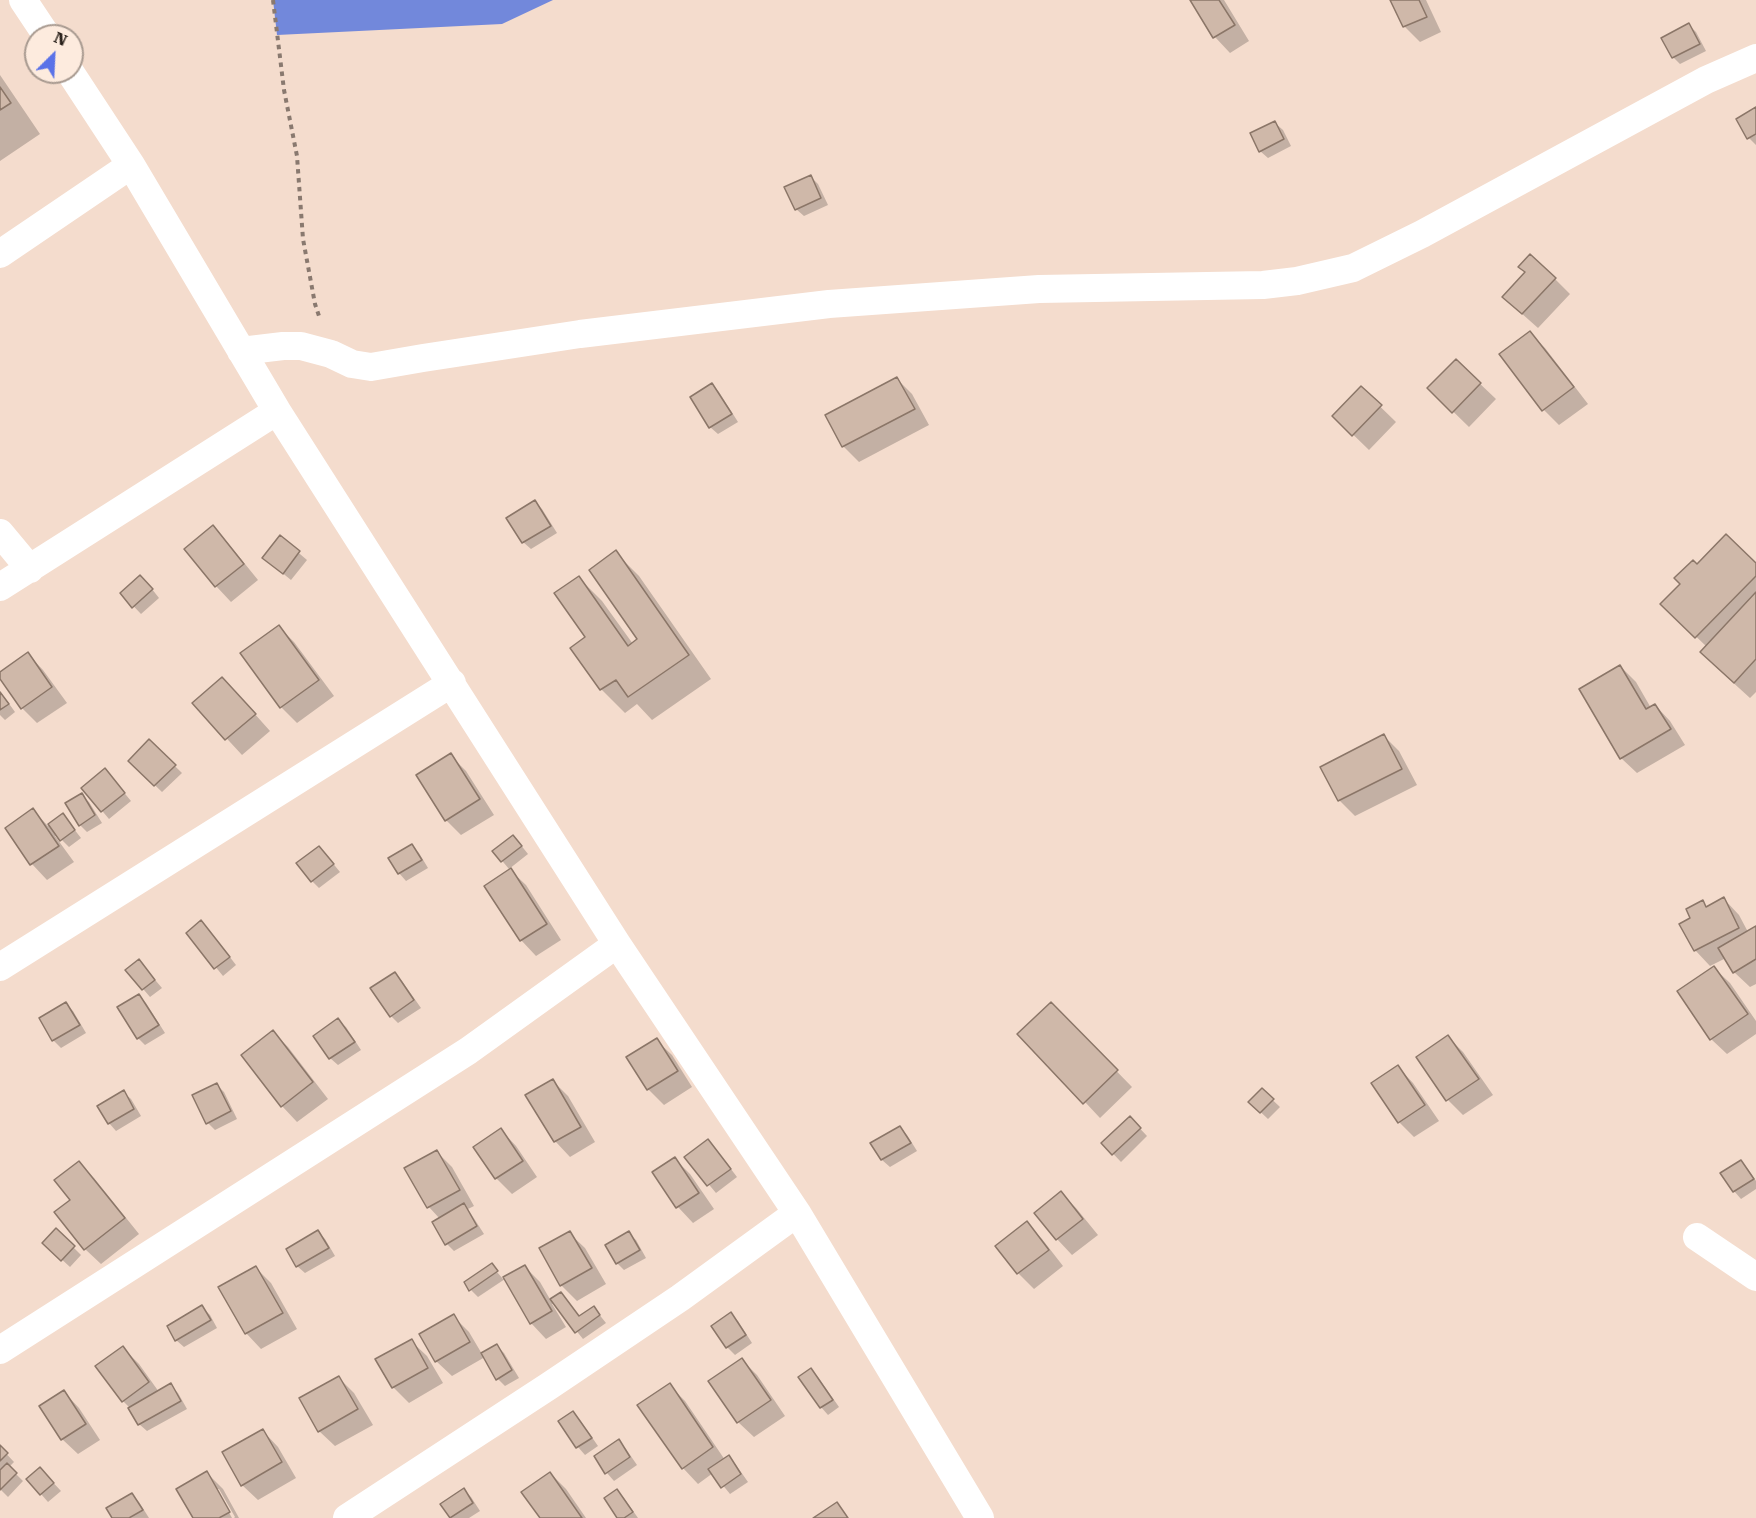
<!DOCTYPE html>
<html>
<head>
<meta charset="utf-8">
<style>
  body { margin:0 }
  #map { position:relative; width:1756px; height:1518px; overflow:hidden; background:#f4dccd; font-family:"Roboto Serif",serif }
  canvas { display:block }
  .north { position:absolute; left:24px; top:24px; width:60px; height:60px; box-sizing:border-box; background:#fdebde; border:2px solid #a89a90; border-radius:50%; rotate:24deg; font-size:16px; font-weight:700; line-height:24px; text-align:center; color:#29211b }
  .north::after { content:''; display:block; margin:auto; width:21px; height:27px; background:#5a72e8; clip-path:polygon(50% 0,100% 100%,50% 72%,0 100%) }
</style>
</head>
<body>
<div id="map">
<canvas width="1756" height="1518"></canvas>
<div class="north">N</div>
</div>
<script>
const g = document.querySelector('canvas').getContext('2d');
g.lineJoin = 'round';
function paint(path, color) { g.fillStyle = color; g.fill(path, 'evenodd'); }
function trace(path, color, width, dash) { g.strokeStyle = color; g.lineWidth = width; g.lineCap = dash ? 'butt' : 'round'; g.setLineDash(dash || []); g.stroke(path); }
const water = new Path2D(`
  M273,0h280l-51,24 -225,11z`);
const shadow = new Path2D(`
  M1192,0h32l25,41 -19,12 -15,-16z
  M1392,0h34l15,32 -21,10 -16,-16z
  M1689,25l7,7 10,19 -26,13 -7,-7z
  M0,75l40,59 -40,27z
  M1756,109v36l-7,-7z
  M1275,123l8,7 8,16 -23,12 -8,-7z
  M811,177l7,7 10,21 -24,11 -8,-7z
  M1526,273l29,6 15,15 -32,34 -18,-16z
  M1530,333l15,15 43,56 -29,21 -15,-15z
  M1456,361l40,38 -27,28 -40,-39z
  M896,378l16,16 17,31 -70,37 -16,-16 -16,-31z
  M712,384l7,8 19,30 -20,12 -8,-7z
  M1361,388l35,34 -27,28 -35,-34z
  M535,502l7,7 15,24 -26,16 -8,-7z
  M213,527l15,16 30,37 -27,22 -15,-16 -30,-37z
  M280,537l27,23 -16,20 -27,-22z
  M615,552l24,24 72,103 -59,41 -15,-16 -12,9 -24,-24 -29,-41 15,-11 -8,-59 23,23 31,43 6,-5z
  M1756,565v127l-6,6 -33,-30 -10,-21 -45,-43 20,-20 15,-18z
  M148,584l11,14 -18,16 -19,-20z
  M279,627l15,15 40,54 -37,27 -16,-16 -39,-54z
  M28,654l15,16 24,33 -30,20 -15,-15 -22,-31v-3z
  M1620,666l16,16 15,26 4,-3 15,16 15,24 -48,28 -16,-15z
  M0,691l15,21 -10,8 -5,-5z
  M237,694l33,37 -28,24 -48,-52z
  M1384,736l15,15 18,34 -62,31 -16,-16z
  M149,741l33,32 -20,19 -32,-31z
  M450,755l16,16 28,44 -33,20 -15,-15z
  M112,778l19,23 -22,18 -26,-31z
  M81,795l8,7 13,21 -15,9 -7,-7z
  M33,810l15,16 15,-11 18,23 -12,9 -12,-12 -2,1 19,26 -27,18 -15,-16 -25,-36z
  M520,844l8,10 -19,15 -15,-18z
  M412,845l7,8 9,15 -22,13 -7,-8 -9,-15z
  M326,855l14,17 -21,16 -7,-7z
  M510,870l16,15 35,55 -25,16 -15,-16z
  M1724,899l15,16 9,17 8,-5v57l-6,3 -16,-15 -8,-14 -16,8 -15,-16 -3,-31 11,-17 5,6z
  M209,930l27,35 -13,11 -35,-43z
  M139,961l23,27 -12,9 -23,-27z
  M1714,968l16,15 26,38v13l-29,20 -16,-15z
  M395,974l7,7 19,27 -23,15 -7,-7z
  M139,996l7,7 19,30 -20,12 -7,-7z
  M66,1004l7,7 13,22 -25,15 -8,-8 -12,-22z
  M1051,1004l81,83 -32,31 -15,-16z
  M338,1020l8,7 15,23 -23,15 -8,-7z
  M273,1032l15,15 40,52 -31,23 -15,-16z
  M1448,1037l15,15 30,43 -30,20 -15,-15z
  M656,1040l16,15 20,32 -28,18 -16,-16z
  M1398,1067l15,16 26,38 -25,16 -15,-15z
  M553,1081l15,15 27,46 -25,15 -15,-16z
  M217,1085l7,7 13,27 -22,11 -7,-7z
  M1262,1090l18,17 -12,12 -18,-17z
  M123,1092l8,7 10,17 -25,15 -7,-8z
  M1130,1118l17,18 -26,26 -18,-19z
  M900,1128l7,7 10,16 -27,16 -8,-7 -10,-17z
  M501,1130l15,16 21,31 -25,17 -16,-16 -21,-31z
  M715,1148l22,29 -21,16 -30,-36z
  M437,1152l15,15 22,39 -6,3 16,25 -30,17 -7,-7 -7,-25 -11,-12 -23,-38z
  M675,1159l15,15 24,35 -21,14 -15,-16 -24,-35z
  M1741,1162l7,7 8,12v8l-15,10 -7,-8z
  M79,1163l15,15 45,56 -38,30 -16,-15 -13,-49z
  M1061,1193l15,15 22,27 -26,20 -15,-16z
  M1026,1223l16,16 21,27 -29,23 -16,-16 -21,-27z
  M56,1230l25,25 -11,12 -26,-24z
  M318,1232l7,7 10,17 -30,17 -8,-7z
  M569,1233l16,15 21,36 -29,17 -15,-15 -21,-37z
  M628,1233l8,7 10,18 -22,12 -7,-7z
  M491,1265l12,14 21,-13 16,16 11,19 10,-7 19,24 14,-10 12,15 -23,16 -29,-36 -2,1 14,23 -20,12 -15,-16 -26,-44 -27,18 -7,-7z
  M256,1268l15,15 26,46 -36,20 -15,-16z
  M202,1307l8,8 7,13 -33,19 -8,-7z
  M731,1314l7,7 14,22 -17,12 -8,-8 -14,-21z
  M453,1316l16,16 13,22 15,-8 7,7 15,25 -14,8 -7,-7 -13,-22 -33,19 -16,-15z
  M411,1341l16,15 16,27 -34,20 -16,-16z
  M123,1348l16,16 20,28 11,-7 8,8 9,16 -40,22 -8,-7 -9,-16 -7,-7z
  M742,1360l15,15 28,41 -31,21 -16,-15z
  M811,1370l7,7 21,30 -11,8 -7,-8 -21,-30z
  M339,1378l15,15 19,32 -38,21 -16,-15z
  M669,1385l16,16 40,59 4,-3 7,8 12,17 -18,12 -17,-21 -15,11 -15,-16z
  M64,1392l15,16 21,32 -22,14 -16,-15z
  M573,1413l7,7 18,26 -13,9 -7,-8 -18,-25z
  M263,1431l15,16 18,31 -38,22 -16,-15z
  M618,1441l8,8 11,16 -23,16 -7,-8 -11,-16z
  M0,1447l14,15 -5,5 14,14 -15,16 -8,-8z
  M207,1473l16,16 16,29h-5l1,-1 -16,-28h-3l16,29h-37z
  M550,1473l16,16 20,29h-44z
  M47,1476l14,15 -13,11 -7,-8z
  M464,1490l7,7 9,14 -11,7h-17l-10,-14z
  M617,1491l7,7 14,20h-19z
  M132,1495l7,7 10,16h-35z`);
const building = new Path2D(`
  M1190,0h29l16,25 -22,13z
  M1390,0h29l8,17 -24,10z
  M1689,23l11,21 -28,14 -11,-20z
  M0,87l11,16 -11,7z
  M1756,107v27l-9,5 -11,-20z
  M1275,121l9,18 -25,13 -9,-19z
  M811,175l10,23 -26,12 -11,-23z
  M1530,254l26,24 -34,36 -20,-17 23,-25 -7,-5z
  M1530,331l44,56 -32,24 -43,-57z
  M1456,359l25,24 -29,30 -25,-25z
  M897,377l18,32 -73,38 -17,-32z
  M712,383l20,31 -23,14 -19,-31z
  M1361,386l21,19 -30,31 -20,-20z
  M535,500l16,26 -29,17 -16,-25z
  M213,525l31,39 -29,23 -31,-38z
  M1726,534l30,29v13l-61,62 -35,-34 20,-20 -6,-6 19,-18 4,4z
  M280,535l20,16 -17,23 -21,-16z
  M616,550l73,105 -61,42 -12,-17 -16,10 -30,-42 15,-11 -31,-44 25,-17 49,70 9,-7 -48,-69z
  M140,575l13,14 -21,19 -12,-15z
  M1756,592v67l-22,24 -34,-31z
  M279,625l40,55 -39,28 -40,-55z
  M28,652l24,35 -31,22 -21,-30v-7z
  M1620,665l26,44 9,-5 16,25 -51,30 -41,-70z
  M222,677l34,37 -31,26 -33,-37z
  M0,692l9,12 -9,6z
  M1384,734l18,35 -64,32 -18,-34z
  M149,739l27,26 -22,21 -26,-25z
  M451,753l29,46 -35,22 -29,-46z
  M105,768l20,25 -24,19 -20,-24z
  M82,793l13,22 -16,11 -14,-23z
  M33,808l26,38 -29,19 -25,-37z
  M63,813l12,17 -15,11 -12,-17z
  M513,835l9,11 -21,16 -9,-11z
  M412,844l10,16 -24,14 -10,-16z
  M319,846l15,18 -23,18 -15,-19z
  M511,868l36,56 -27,17 -36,-55z
  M1724,897l15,31 -45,23 -15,-27 11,-6 -4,-9 17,-9 3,7z
  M201,920l29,37 -16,12 -28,-36z
  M1756,926v33l-23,14 -15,-25z
  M139,959l16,21 -13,10 -17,-20z
  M1714,966l34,48 -38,26 -33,-49z
  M395,972l19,28 -24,17 -20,-29z
  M139,994l20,31 -22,14 -20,-32z
  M66,1002l14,23 -28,16 -13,-23z
  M1051,1002l67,68 -35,34 -66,-70z
  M338,1018l17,24 -26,17 -16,-23z
  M273,1030l40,52 -32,25 -40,-52z
  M1448,1035l31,44 -33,22 -30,-44z
  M657,1038l21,33 -31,19 -21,-33z
  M1398,1065l27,40 -27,18 -27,-40z
  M553,1079l28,48 -27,15 -29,-47z
  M217,1083l14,28 -25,13 -14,-29z
  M1262,1088l12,11 -14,14 -12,-11z
  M124,1090l10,19 -26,15 -11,-18z
  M1130,1116l11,12 -29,27 -11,-12z
  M900,1126l11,17 -30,17 -11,-17z
  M501,1128l22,33 -28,18 -22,-32z
  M708,1139l23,30 -24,17 -23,-29z
  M437,1150l23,40 -33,18 -23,-40z
  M675,1157l24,36 -23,15 -24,-36z
  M1741,1160l13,19 -21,13 -13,-19z
  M79,1161l46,57 -41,32 -30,-38 16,-12 -16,-20z
  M1061,1191l22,28 -27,21 -22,-27z
  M464,1203l13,23 -32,19 -13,-23z
  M1027,1221l22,29 -32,24 -22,-28z
  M56,1228l19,18 -14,15 -19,-18z
  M318,1230l11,18 -33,19 -10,-18z
  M570,1231l22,37 -32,18 -21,-38z
  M629,1231l11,19 -24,14 -11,-19z
  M492,1263l6,8 -29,20 -5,-9z
  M525,1265l27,46 -22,13 -27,-47z
  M256,1266l27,47 -38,21 -27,-47z
  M561,1292l18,24 15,-10 6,9 -25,18 -25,-34z
  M202,1305l9,15 -36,21 -8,-15z
  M731,1312l15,23 -20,13 -15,-22z
  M454,1314l16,28 -35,20 -16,-28z
  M412,1339l16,29 -36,20 -17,-29z
  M497,1344l15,26 -16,10 -15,-27z
  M123,1346l26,36 -27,20 -27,-36z
  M742,1358l29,42 -34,23 -29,-42z
  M811,1368l22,32 -13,8 -22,-31z
  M339,1376l19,33 -40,23 -19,-34z
  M171,1383l10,18 -43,24 -10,-17z
  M670,1383l43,64 -31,22 -45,-64z
  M64,1390l22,34 -25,16 -22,-34z
  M573,1411l19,27 -16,10 -18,-27z
  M263,1429l19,33 -41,24 -19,-34z
  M619,1439l11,18 -25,17 -11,-18z
  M0,1445l8,8 -8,8z
  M729,1455l12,19 -20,14 -13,-19z
  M7,1463l10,10 -17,17v-20z
  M40,1467l14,16 -14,12 -14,-16z
  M207,1471l23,41 -11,6h-26l-17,-29z
  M550,1472l32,46h-42l-19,-26z
  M464,1488l9,15 -23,15 -10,-14z
  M617,1489l16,23 -9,6h-7l-13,-20z
  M132,1493l11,17 -14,8h-17l-6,-10z
  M837,1502l11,16h-35z`);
const path = new Path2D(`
  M273,0l11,90 13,66 6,83 12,65 5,15`);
const minor = new Path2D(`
  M23,0l24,36
  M70,72l61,93 146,246 340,533 180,269 183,305
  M0,254l131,-89
  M241,351l42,-5h18l30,8 21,10 19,3 52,-9 157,-24 249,-30 210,-15 224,-4 34,-4 56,-13 69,-34 284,-154 50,-22
  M0,533l30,36
  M0,587l277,-176
  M0,967l452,-284
  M1697,1237l59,40
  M0,1350l468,-299 149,-107
  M347,1518l202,-132 131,-88 117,-85`);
paint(water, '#7288db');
paint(shadow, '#0003');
paint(building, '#cfb8a9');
trace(building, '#8b7668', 1.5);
trace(path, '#89796f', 4, [4.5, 4.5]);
trace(minor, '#fff', 28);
</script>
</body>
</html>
